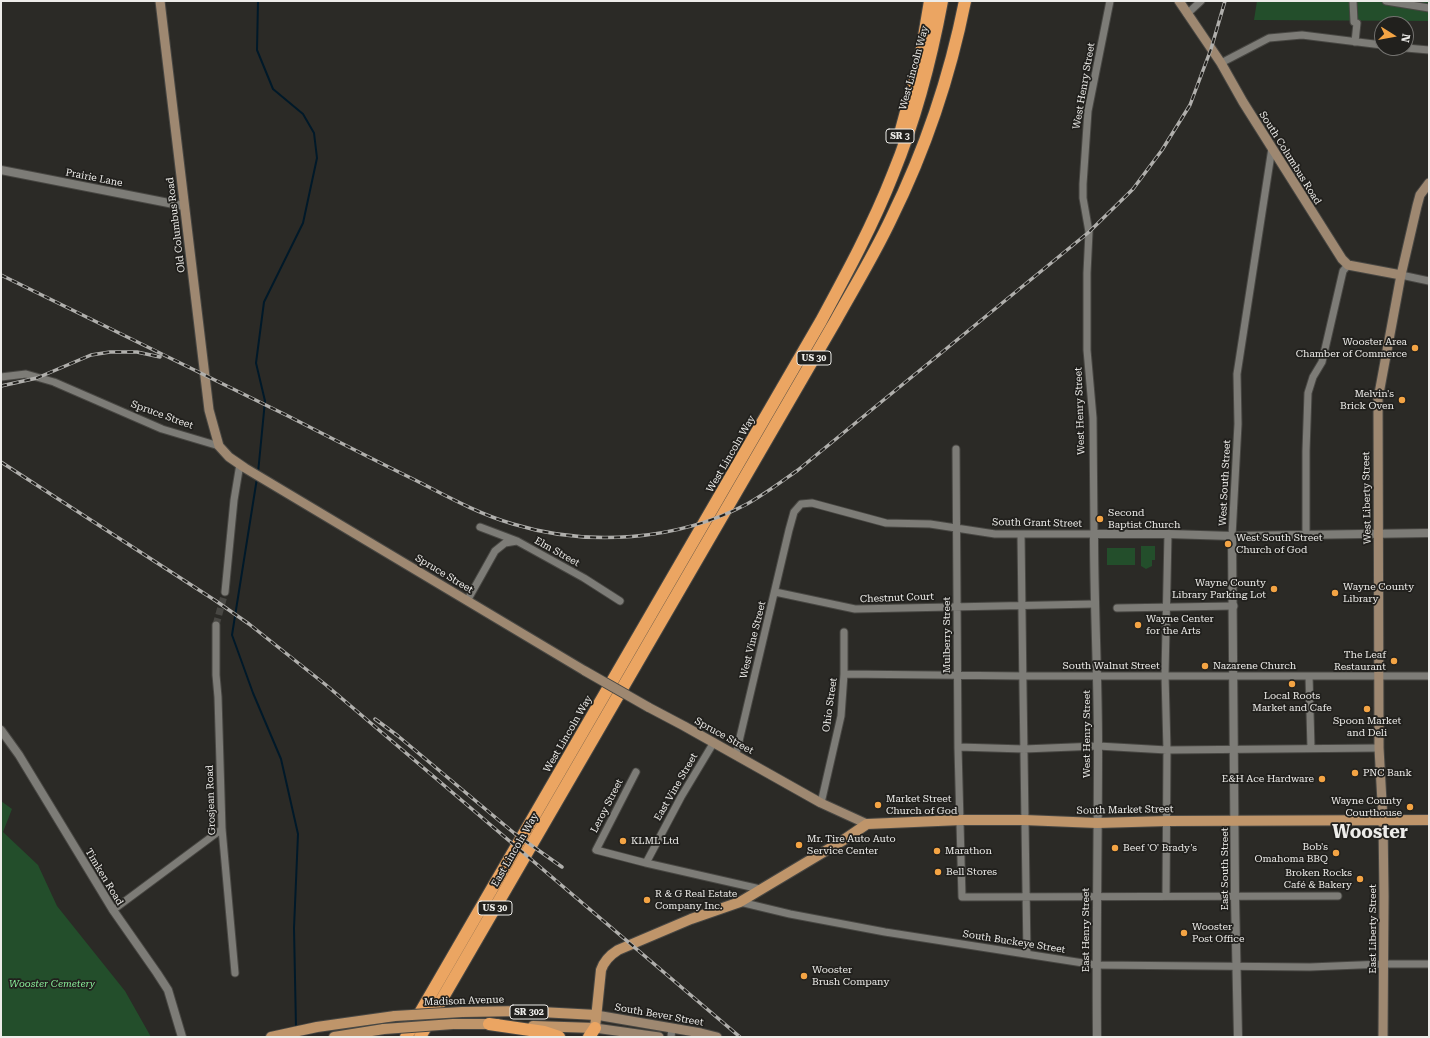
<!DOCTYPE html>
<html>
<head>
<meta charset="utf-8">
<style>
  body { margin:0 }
  #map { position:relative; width:1430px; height:1038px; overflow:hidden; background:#2b2a26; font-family:"Roboto Serif",serif }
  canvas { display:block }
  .frame { position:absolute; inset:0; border:2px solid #edece9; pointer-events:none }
  .north { position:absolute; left:1374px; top:16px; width:40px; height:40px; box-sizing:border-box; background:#21201d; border:1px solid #73726f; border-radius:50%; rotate:101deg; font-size:11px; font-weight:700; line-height:16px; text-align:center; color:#edece9 }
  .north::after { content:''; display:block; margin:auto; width:14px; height:18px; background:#f4a444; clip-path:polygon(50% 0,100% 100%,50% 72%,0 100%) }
</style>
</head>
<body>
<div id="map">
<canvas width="1430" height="1038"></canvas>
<div class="frame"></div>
<div class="north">N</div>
</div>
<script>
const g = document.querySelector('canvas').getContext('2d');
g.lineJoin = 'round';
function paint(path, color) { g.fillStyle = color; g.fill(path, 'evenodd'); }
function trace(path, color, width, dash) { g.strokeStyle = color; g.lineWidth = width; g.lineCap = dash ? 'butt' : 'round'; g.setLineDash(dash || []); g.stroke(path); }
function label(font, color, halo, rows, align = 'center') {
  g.font = font + ' "Roboto Serif",serif'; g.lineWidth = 3.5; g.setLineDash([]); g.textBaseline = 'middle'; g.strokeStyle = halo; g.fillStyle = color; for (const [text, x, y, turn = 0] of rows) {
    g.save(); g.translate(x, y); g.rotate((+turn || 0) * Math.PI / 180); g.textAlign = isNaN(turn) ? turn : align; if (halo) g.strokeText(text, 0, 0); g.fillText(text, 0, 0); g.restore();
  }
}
const green = new Path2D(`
  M1257,1h172v20l-175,-1z
  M1141,546h14v14h-3v6l-6,3 -5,-3z
  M1107,548h28v17h-28z
  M1,801l11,8 -9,23 35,33 19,41 68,85 26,46h-150z`);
const stream = new Path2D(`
  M258,473l7,-72 -9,-38 8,-61 39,-79 14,-65 -3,-25 -11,-19 -30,-25 -16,-39 1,-49
  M257,478l-25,157 21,58 28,66 17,75 -4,94 2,100`);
const minorTunnel = new Path2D(`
  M216,625l9,-33`);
const minor = new Path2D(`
  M1353,1l1,21 3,1 -2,19
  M1386,1l43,7
  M1187,14l14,-13
  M1406,48l23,2
  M1221,63l48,-25 33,-3 80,10
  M1401,275l28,6
  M1,377l25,-3 28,8 108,47 57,17
  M956,449l2,299 4,149 376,-1
  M480,527l37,14 67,37 36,23
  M1021,534c2,140 3,280 6,420
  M1306,535v-84l2,-58 5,-16 9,-15 21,-91 5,-6
  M1232,536l6,-112 -1,-50 35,-226
  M225,592l9,-92 6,-36
  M775,592l80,17 239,-5
  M467,601l28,-50 10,-8 12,-2
  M1117,608l117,-2
  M216,625v50l2,22 4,132 13,144
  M844,674l179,2h406
  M1309,676l2,72
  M958,747l66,2 74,-3 69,4 212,-2
  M736,754l53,-224 5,-18 7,-8 11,-1 74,20 44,1 65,10h99l-1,-116 -6,-68v-77l2,-41 -6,-34v-14l5,-73 22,-110
  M636,772l-40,78 50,13 114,26
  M821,803l20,-87 3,-42v-42
  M646,863l35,-66 33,-55
  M1166,896l1,-146 -2,-75 3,-141
  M740,902l50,12 95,18 211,33 214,2 74,-3h45
  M113,910l109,-81
  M671,1037l1,-9`);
const tertiary = new Path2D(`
  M1,170l183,36
  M1232,536l3,361 3,140
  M1,730l18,25 94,155 44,63 11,17 14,47
  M1097,1037c-1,-97 1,-194 1,-291 0,-71 -4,-142 -4,-212h74l64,2 197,-3`);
const secondary = new Path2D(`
  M160,1l49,409 10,36 10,11 16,11 340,203
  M1179,1l42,62 22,39 99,157 6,6 53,10
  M648,707l36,19 137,77 46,21
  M596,1015l105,18 16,4
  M595,1028l64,9
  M1383,1037l1,-141 -1,-76 -4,-72 -1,-349 23,-124 16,-69 3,-11 9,-12`);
const primary = new Path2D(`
  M462,1012l60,-1 74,4
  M453,1024h44
  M533,1026l62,2 6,-58c3,-9 9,-15 17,-20l73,-31 49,-17 102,-61 25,-17 94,-4h63l73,3 70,-2 262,-1
  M271,1037l46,-10 78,-11
  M334,1037l50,-8`);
const motorway = new Path2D(`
  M901,130l19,-70 10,-59
  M489,1024l55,8 15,5
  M406,1037l415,-716c26,-48 52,-96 72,-147 23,-56 38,-114 49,-173
  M420,1037l416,-717c19,-34 39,-67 55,-101 34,-69 59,-143 74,-218
  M589,1037l6,-9`);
const rail = new Path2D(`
  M1,275c96,47 192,94 287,141 43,22 86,44 129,65 31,16 62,33 96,43 75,23 164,17 234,-20 18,-10 34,-22 51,-34l291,-238 44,-43 29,-39 28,-45 21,-56 14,-48
  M1,386l36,-8 54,-23 19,-3h27l23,5
  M1,462l215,139 33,23 77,61 414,352
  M375,719l23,17 116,97 48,34`);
const secondaryBridge = new Path2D(`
  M585,671l63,36`);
const primaryBridge = new Path2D(`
  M395,1016l67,-4
  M384,1029l69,-5`);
const markers = [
  [1415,348,4,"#f4a444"],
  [1402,400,4,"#f4a444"],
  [1100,519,4,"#f4a444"],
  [1228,544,4,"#f4a444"],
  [1274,589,4,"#f4a444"],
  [1335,593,4,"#f4a444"],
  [1138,625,4,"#f4a444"],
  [1394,661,4,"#f4a444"],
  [1205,666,4,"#f4a444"],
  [1292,684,4,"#f4a444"],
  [1367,709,4,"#f4a444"],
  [1355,773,4,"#f4a444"],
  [1322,779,4,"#f4a444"],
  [878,805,4,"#f4a444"],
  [1410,807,4,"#f4a444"],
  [623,841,4,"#f4a444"],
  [799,845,4,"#f4a444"],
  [1115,848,4,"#f4a444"],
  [937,851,4,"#f4a444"],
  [1336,853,4,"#f4a444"],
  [938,872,4,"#f4a444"],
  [1360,879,4,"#f4a444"],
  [647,900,4,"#f4a444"],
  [1184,933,4,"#f4a444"],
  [804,976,4,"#f4a444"]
];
const shields = [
  [900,136,28],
  [814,358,34],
  [495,908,34],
  [529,1012,38]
];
const shieldNames = [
  ["SR 3",900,136],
  ["US 30",814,358],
  ["US 30",495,908],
  ["SR 302",529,1012]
];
const streetNames = [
  ["West Lincoln Way",914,68,-75],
  ["West Henry Street",1084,86,-80],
  ["South Columbus Road",1290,158,58],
  ["Prairie Lane",94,178,11],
  ["Old Columbus Road",176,225,-97],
  ["West Henry Street",1080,411,-92],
  ["Spruce Street",162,415,20],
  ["West Lincoln Way",731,454,-60],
  ["West South Street",1225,483,-87],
  ["West Liberty Street",1367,498,-91],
  ["South Grant Street",1037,523,1],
  ["Elm Street",557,552,29],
  ["Spruce Street",444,574,31],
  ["Chestnut Court",897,598,-2],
  ["Mulberry Street",947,635,-90],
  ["West Vine Street",753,640,-76],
  ["South Walnut Street",1111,666],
  ["Ohio Street",830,705,-82],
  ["West Lincoln Way",568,734,-60],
  ["West Henry Street",1087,734,-90],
  ["Spruce Street",724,736,29],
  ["East Vine Street",676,787,-60],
  ["Grosjean Road",211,800,-92],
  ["Leroy Street",607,806,-63],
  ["South Market Street",1125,810,-1],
  ["East Lincoln Way",515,850,-60],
  ["East South Street",1225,869,-90],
  ["Timken Road",104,877,59],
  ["East Liberty Street",1373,929,-90],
  ["East Henry Street",1086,930,-90],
  ["South Buckeye Street",1014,942,9],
  ["Madison Avenue",464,1001,-2],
  ["South Bever Street",659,1015,10]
];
const poiNames = [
  ["Wooster Area",1407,342,"right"],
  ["Chamber of Commerce",1407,354,"right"],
  ["Melvin's",1394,394,"right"],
  ["Brick Oven",1394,406,"right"],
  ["Second",1108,513],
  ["Baptist Church",1108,525],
  ["West South Street",1236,538],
  ["Church of God",1236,550],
  ["Wayne County",1266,583,"right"],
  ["Library Parking Lot",1266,595,"right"],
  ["Wayne County",1343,587],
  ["Library",1343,599],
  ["Wayne Center",1146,619],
  ["for the Arts",1146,631],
  ["The Leaf",1386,655,"right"],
  ["Restaurant",1386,667,"right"],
  ["Nazarene Church",1213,666],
  ["Local Roots",1292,696,"center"],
  ["Market and Cafe",1292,708,"center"],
  ["Spoon Market",1367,721,"center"],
  ["and Deli",1367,733,"center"],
  ["PNC Bank",1363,773],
  ["E&H Ace Hardware",1314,779,"right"],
  ["Market Street",886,799],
  ["Church of God",886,811],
  ["Wayne County",1402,801,"right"],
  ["Courthouse",1402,813,"right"],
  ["Mr. Tire Auto Auto",807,839],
  ["Service Center",807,851],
  ["KLML Ltd",631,841],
  ["Bob's",1328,847,"right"],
  ["Omahoma BBQ",1328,859,"right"],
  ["Beef 'O' Brady's",1123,848],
  ["Marathon",945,851],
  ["Bell Stores",946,872],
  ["Broken Rocks",1352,873,"right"],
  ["Café & Bakery",1352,885,"right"],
  ["R & G Real Estate",655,894],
  ["Company Inc.",655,906],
  ["Wooster",1192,927],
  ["Post Office",1192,939],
  ["Wooster",812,970],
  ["Brush Company",812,982]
];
const parkNames = [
  ["Wooster Cemetery",52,984]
];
const townNames = [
  ["Wooster",1370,833]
];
paint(green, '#234e2b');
trace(stream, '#001929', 2);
trace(minorTunnel, '#484743', 7, [7, 3.5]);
trace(minor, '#484743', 9);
trace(tertiary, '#484743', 10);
trace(secondary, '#484743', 11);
trace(primary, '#484743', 12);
trace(motorway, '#484743', 14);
trace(minor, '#7d7c77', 7);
trace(tertiary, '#7d7c77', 8);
trace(secondary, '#9e8871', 9);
trace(primary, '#bf956a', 10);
trace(motorway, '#eba562', 12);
trace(rail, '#b0afac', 3.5);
trace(rail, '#21201d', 2, [6]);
trace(secondaryBridge, '#484743', 11, []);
trace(primaryBridge, '#484743', 12, []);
trace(secondaryBridge, '#9e8871', 9);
trace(primaryBridge, '#bf956a', 10);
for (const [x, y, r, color] of markers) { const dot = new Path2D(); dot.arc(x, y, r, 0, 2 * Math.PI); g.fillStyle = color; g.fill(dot); trace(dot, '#21201d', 1.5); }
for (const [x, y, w] of shields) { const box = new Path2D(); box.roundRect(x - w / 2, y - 7, w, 14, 3); g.fillStyle = '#21201d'; g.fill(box); trace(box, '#edece9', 1); }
label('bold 9px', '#edece9', null, shieldNames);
label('10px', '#edece9', '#21201d', streetNames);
label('10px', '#edece9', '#21201d', poiNames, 'left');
label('italic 10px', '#88ed99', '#21201d', parkNames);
label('bold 18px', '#edece9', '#21201d', townNames);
</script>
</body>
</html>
